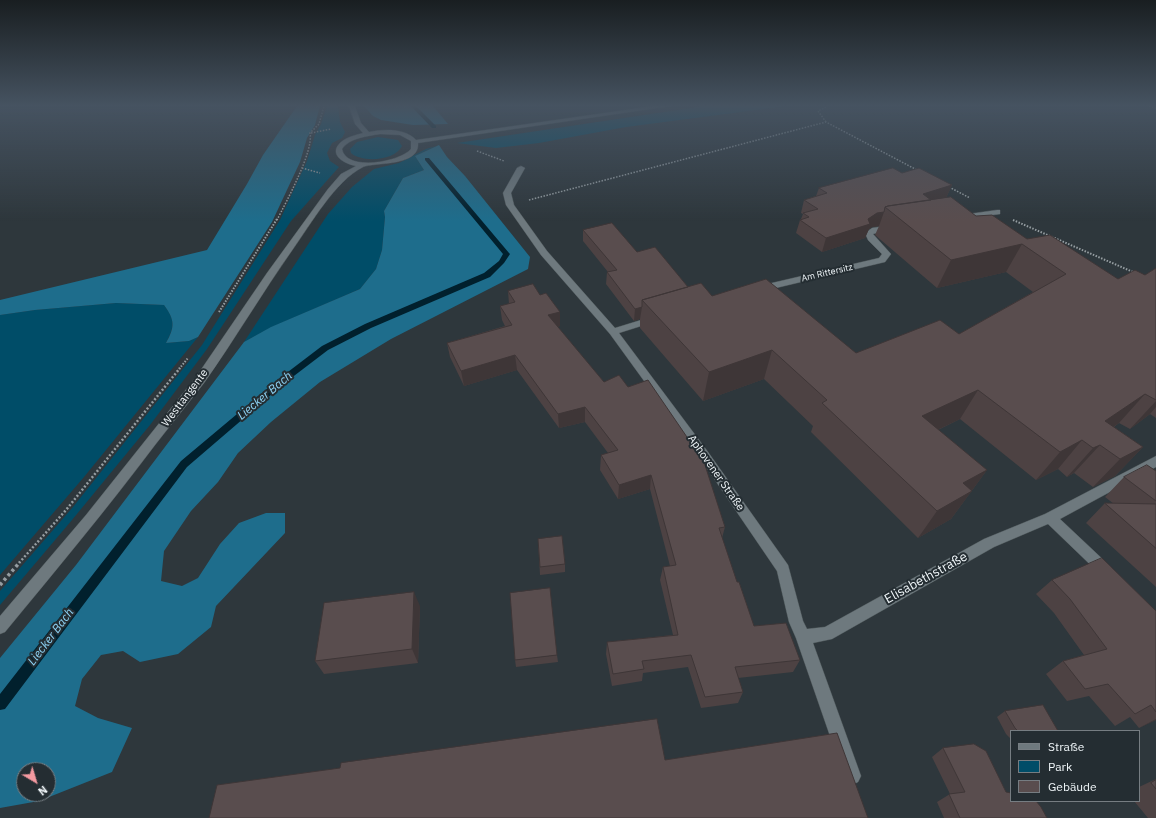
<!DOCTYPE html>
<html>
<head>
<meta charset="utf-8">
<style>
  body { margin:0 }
  #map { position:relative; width:1156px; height:818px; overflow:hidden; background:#2e373c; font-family:"IBM Plex Sans",sans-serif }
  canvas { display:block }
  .legend { position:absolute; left:1010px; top:730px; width:130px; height:72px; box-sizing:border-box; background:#242d32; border:1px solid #767d82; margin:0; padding:5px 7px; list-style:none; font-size:12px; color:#f0f6f9 }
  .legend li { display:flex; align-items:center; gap:8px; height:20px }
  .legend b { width:20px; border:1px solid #767d82 }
  .north { position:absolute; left:16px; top:762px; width:40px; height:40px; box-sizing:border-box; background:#242d32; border:1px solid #767d82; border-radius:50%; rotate:142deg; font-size:11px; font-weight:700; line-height:16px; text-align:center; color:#f0f6f9 }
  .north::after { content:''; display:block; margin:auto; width:14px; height:18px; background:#f49aa1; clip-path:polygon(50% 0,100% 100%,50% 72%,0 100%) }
</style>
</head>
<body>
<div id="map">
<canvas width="1156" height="818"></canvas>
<ul class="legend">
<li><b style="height:5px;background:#6e797e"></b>Straße</li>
<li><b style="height:11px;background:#004d68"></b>Park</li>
<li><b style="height:11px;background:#594d4e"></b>Gebäude</li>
</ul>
<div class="north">N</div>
</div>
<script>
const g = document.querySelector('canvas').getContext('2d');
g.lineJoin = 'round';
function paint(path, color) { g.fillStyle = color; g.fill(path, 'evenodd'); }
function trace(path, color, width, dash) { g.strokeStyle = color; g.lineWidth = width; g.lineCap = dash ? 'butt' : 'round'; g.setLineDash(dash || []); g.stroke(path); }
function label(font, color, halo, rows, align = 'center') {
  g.font = font + ' "IBM Plex Sans",sans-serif'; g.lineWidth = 4; g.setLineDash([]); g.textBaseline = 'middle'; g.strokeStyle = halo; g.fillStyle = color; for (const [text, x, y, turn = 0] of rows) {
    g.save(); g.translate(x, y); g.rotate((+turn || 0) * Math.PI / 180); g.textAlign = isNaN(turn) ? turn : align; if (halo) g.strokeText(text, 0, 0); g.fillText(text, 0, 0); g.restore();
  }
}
const green = new Path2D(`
  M327,106h11l2,16 5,10 -3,6 -10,5 -5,10 3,8 9,6 -48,54 -84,128 -57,76 -78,95 -72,85v-14l73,-84 129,-162 78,-125 27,-59 8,-26 6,-11z
  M704,106h83l-161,21 -87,16 -43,5 -39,-5z
  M378,137l20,3 4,6c-7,15 -40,17 -51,7l-1,-4 7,-7z
  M436,146l-21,10 9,14 -21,8 -19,33 1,6 -3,33 -6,19 -16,20 -88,38 -28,15 84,-128 24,-27 22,-18 25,-6 27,-14z
  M116,303l48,2c11,15 11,21 2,38l23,-2 9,-4 -114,140 -84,98v-260l35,-5z`);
const forest = new Path2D(`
  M297,106h23l-5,19 -8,13 -7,24 -28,60 -74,115 -9,4 -23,2c9,-16 9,-23 -2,-38l-48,-2 -81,7 -35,5v-15l207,-50 40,-66 16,-29z
  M364,106h69l15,18 -35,1 -32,-5 -8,-4z
  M439,145l8,12 18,19 65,81 -2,12 -137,70 -71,43 -49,40 -33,31 -20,29 -27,29 -27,40 -3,30 21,5 16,-8 22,-34 19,-21 27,-10h19v20l-69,73 -5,21 -33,27 -38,8 -17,-11 -22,4 -19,24 -7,27 23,12 34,10 -20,44 -73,29 -39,7v-150l76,-93 168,-223 27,-15 89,-38 16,-20 6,-19 3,-33 -1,-6 19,-33 21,-8 -9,-14zM24,770h24v24h-24z`);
const stream = new Path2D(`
  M411,106h5l20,20v2h-4z
  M425,158h4l80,95 1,1 -6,9 -14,14 -119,51 -43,22 -42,32 -99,85 -182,242 -5,1v-16l181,-233 99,-83 42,-32 43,-22 119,-51 15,-12 4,-7 -78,-94z`);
const pathFar3 = new Path2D(`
  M1149,106l7,2
  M826,122l-8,-11 10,-5
  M311,133l20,-4
  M477,151l27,10
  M302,168l18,5
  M949,187l21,11
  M529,200l297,-78 91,48
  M277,220c9,-18 37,-69 33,-87l9,-9 5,-18`);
const pathFar2 = new Path2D(`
  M1013,220l120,52
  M219,312l58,-93
  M179,369l9,-11`);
const pathFar1 = new Path2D(`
  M19,563l47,-53 114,-142`);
const path = new Path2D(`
  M0,585l20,-23`);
const minor = new Path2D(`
  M521,166l4,2 -14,25 3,12 33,46 68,77 39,-12 5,3 -2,2 -38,12 89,119 80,113 15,56 4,8 18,-2 159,-88 61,-25 111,-58v11l-96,52 51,48 2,4 -2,4 -5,2 -5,-2 -53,-51 -54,23 -162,92 -19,4 48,133 -3,6 -6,3 -6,-3 -50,-144 -7,-16 -12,-51 -77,-113 -90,-124 -69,-79 -35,-50 -3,-12 14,-25z
  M997,210h3v4l-38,5 -4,-2 4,-2z
  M891,225h3v4l-21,5 18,20 -6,8 -126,30 -5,-3 5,-3 120,-28 3,-4 -14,-14 -3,-7 7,-5z`);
const secondary = new Path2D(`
  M349,106h6l6,17 8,9c15,-3 36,-4 47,8l237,-34h18l-253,37c2,24 -44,19 -55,24 -28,14 -52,57 -70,82 -31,44 -58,90 -89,134 -16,21 -33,41 -49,62 -48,64 -99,125 -150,187l-5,2v-18l86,-101 110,-138 71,-104 61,-84 13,-15 15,-8c-11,-2 -28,-11 -16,-23 6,-6 16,-8 23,-10l-8,-9zM380,134l20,1 11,6v8c-11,13 -65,23 -69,0 7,-11 26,-13 38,-15z`);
const wall = new Path2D(`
  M902,173l50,12 -6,13 30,18 51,23 91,40 27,-4 11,-7v150l-6,-4 -20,15 -11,-6 -5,4 29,20 -28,29 -22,11 -19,-14 -7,4 -9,-8 -22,11 -76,-61 -22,11 49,40 -36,49 -33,19 -107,-106 2,-6 -49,-47 -61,22 -63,-73v-9l-6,2 -28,-37 1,-12h1l-25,-31v-11l54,22 51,35 168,66 103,-19 74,-42 -27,-20 -69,16 -62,-53 4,-9 -7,1 -3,2 -4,9 -43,14 -26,-19 4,-13 1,-1 2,-5 -2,-1 3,-13 12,-4 3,-8z
  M508,291l32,4 20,17v14l-3,1 168,200 -3,11 15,44 17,44 46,34 -7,12 -55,6 5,14 -5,11 -37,5 -13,-41 -45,6 -1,8 -30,5 -6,-32 1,-12 66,-7 -13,-55 3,-13 7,-1 -20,-77 -32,10 -18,-29 1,-15 7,-2 -23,-31 -26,6 -42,-58 -53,16 -14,-29 -3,-14 58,-17 -3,-6 -2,-14 9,-2z
  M1156,471v116l-70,-64 19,-20 9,1 -9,-7 19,-20z
  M538,539l27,25v8l-25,3z
  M1052,580l104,31v109l-17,8 -9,-11 -15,9 -26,-30 -22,5 -21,-27 17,-13 21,-6 -30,-42 -18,-19z
  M420,606l-2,57 -94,11 -9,-13z
  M557,655l1,7 -42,5 -1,-7z
  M1005,711l53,20h-47v8l-5,-5 -9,-17z
  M943,748l63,44 41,26h-103l-7,-16 13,-8 -18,-37z
  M1156,779v39h-8l-14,-17h5v-14z`);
const shadedWall = new Path2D(`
  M952,185l-6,13 -28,9 5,-13z
  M884,212l-5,14 -7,1 -3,2 -4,9 -43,14 4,-14 51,-25z
  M1022,244l-16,28 -69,16 14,-28z
  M642,307l-2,12 -6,2 1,-12z
  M560,312v14l-12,3v-14z
  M772,350l-8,29 -61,22 6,-29z
  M515,355l2,15 -53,16 -3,-15z
  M978,390l-18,29 -54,26 16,-29z
  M1145,394l-26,29 -31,22 17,-24z
  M1156,401v6l-6,7 -20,15z
  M585,407v15l-26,6 -1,-14z
  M1082,440l-24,29 -22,11 24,-28z
  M1100,445l-26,28 -7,4 26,-29z
  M1143,447l-28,29 -22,11 27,-28z
  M987,470l-36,49 -33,19 19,-27 26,-28z
  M651,475l-1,14 -32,10 1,-14z
  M414,592l6,14 -2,57 -6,-14z
  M1156,719v1l-17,8z`);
const building = new Path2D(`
  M893,168l9,5 17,-5 33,17 -29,9 8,6 -43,6 -3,1 -1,5 -7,1 -9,6 2,5 -44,14 -26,-18 9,-3 -6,-4 15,-4 -14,-9 23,-7 -8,-5z
  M951,197l25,19 16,-1 35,24 23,-4 68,44 17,-9 10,5 11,-7v132l-11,-6 -40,27 38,26 -23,12 -20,-14 -7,3 -11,-8 -22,12 -82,-62 -56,26 65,54 -24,13 9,8 -35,20 -115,-108 5,-3 -55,-50 -63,22 -67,-72 59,-17 11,13 54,-17 90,74 84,-33 19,14 107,-60 -44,-30 -71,16 -66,-53 3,-1z
  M612,223l25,29 18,-5 33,40 -46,13v7l-7,2 -28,-37 10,-2 -34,-40z
  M533,284l7,11 6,-2 14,19 -12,3 56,67 15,-7 9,12 20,-7 56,82 21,65 -6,1 18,54h2l15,44 32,-3 14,37 -65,7 8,25 -38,5 -14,-42 -49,6 2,8 -31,5 -6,-32 71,-7 -15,-68 13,-2 -25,-90 -32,10 -18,-30 17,-5 -33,-43 -27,7 -43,-59 -54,16 -14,-28 65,-18 -12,-19 15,-4 -7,-11z
  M1147,465l9,6v30l-32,-24z
  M1105,503l51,1v44z
  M562,536l3,28 -25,3 -2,-28z
  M1102,558l54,53v101l-5,-7 -16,9 -27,-30 -23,5 -22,-28 44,-12 -37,-50 -18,-19z
  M550,588l7,67 -42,5 -5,-67z
  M414,592l-2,57 -97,12 9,-58z
  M1043,705l15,26h-40l-3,-3 -10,-17z
  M657,719l8,41 172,-27 31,85h-659l8,-33 123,-17 1,-5z
  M974,744l12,7 20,41 5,1v8h25l5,6 6,11h-87l-11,-24 16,-2 -22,-44z
  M1156,780v9l-5,-6z`);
const farStreetnames = [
  ["Am Rittersitz",827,273,-13]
];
const streetNames = [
  ["Westtangente",185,398,-53],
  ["Aphovener Straße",716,473,55]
];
const waterNames = [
  ["Liecker Bach",265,396,-40],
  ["Liecker Bach",51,637,-53]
];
const nearStreetnames = [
  ["Elisabethstraße",926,578,-29]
];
paint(green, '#004d68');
paint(forest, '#1e6d8c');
paint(stream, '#01202d');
trace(minor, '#4a5356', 1);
trace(secondary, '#4a5356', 1);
trace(pathFar3, '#969ea2', 1.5, [1.5, 1.5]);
trace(pathFar2, '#969ea2', 2, [1.5, 1.5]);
trace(pathFar1, '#969ea2', 2.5, [2, 2]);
trace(path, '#969ea2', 3.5, [3, 3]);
paint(minor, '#6e797e');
paint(secondary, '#6e797e');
paint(wall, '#4d4243');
paint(shadedWall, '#3e3637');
paint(building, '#594d4e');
trace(building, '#3e3637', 1);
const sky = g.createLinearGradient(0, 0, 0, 221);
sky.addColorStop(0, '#191e21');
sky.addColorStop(0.48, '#465361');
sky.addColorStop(1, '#46536100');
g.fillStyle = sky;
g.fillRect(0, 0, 1156, 221);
label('9px', '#f0f6f9', '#242d32', farStreetnames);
label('11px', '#f0f6f9', '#242d32', streetNames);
label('italic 12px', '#8fd5f7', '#242d32', waterNames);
label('13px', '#f0f6f9', '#242d32', nearStreetnames);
</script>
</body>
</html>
